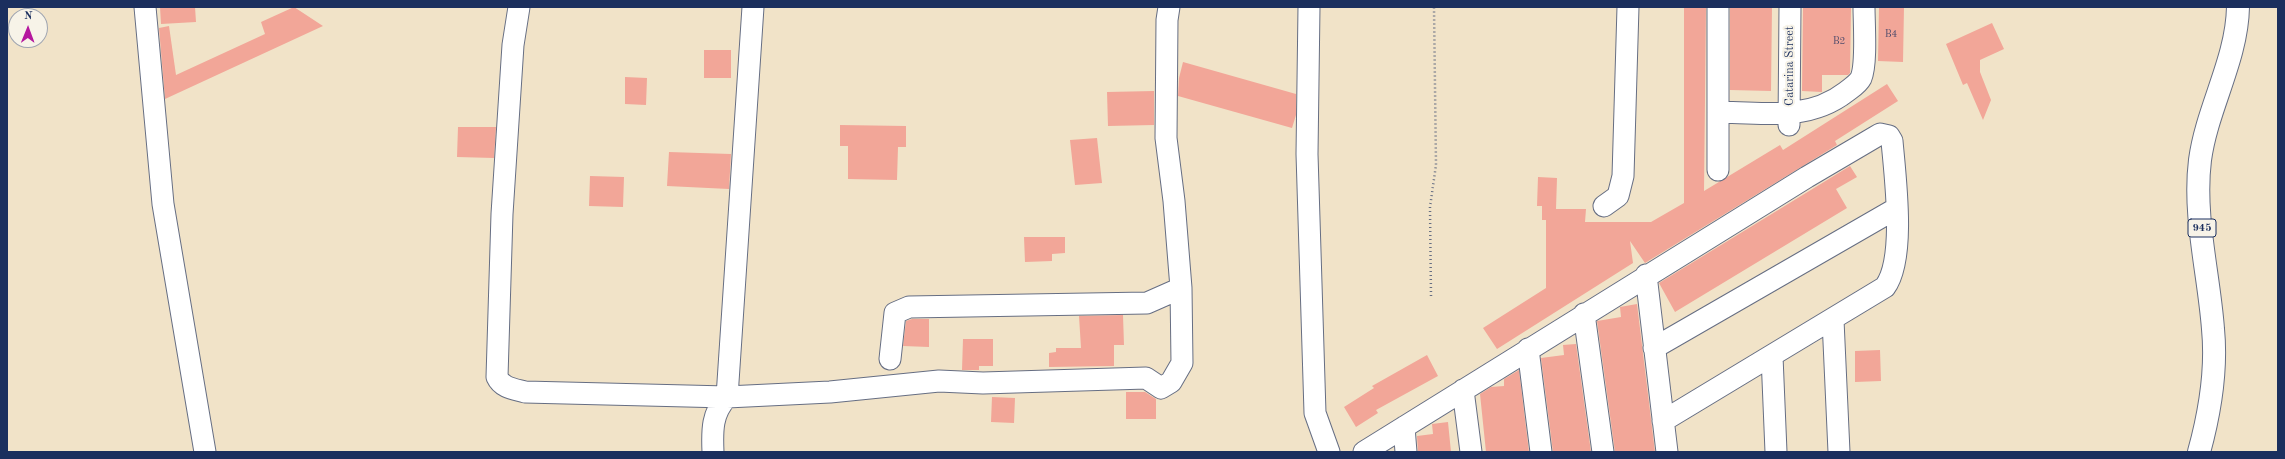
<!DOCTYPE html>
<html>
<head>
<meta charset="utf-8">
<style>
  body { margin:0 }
  #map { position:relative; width:2285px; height:459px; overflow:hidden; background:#f1e3c8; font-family:"Old Standard TT",serif }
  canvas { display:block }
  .frame { position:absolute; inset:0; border:8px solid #1b2f5e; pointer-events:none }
  .north { position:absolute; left:8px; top:8px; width:40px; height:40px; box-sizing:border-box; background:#f7f3e8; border:1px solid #9fa5b1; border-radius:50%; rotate:1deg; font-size:11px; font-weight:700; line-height:16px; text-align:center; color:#1b2f5e }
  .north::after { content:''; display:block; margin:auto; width:14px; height:18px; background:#b5179e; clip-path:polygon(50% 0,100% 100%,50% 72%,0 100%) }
</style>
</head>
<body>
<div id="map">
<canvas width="2285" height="459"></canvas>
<div class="frame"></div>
<div class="north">N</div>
</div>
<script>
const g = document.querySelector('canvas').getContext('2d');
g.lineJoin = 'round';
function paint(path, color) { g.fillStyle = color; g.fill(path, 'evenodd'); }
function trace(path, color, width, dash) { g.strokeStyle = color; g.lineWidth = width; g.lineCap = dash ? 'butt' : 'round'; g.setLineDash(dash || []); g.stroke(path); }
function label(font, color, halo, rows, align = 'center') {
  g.font = font + ' "Old Standard TT",serif'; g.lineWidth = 4; g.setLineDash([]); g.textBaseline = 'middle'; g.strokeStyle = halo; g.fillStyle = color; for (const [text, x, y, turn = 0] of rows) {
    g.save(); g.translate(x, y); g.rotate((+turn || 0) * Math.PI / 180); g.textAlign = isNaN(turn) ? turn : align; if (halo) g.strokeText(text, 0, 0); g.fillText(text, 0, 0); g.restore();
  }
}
const building = new Path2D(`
  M160,7h35l1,15 -35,2z
  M294,7l29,19 -158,73 -6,-71 10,-2 7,49 89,-41 -4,-12z
  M1684,7h22l-2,184 76,-46 3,5 104,-66 11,17 -63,40 2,4 -192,118 -15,-22 3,22 -136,86 -14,-21 63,-40v-68h-4v-14h-5l1,-29 19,1 -1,31h30l-1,13h66l33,-19z
  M1730,7h42l-1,84 -41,-1z
  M1803,7h48l-1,66 -2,2h-26v17l-20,-1z
  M1879,7h25l-1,55 -25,-1z
  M1992,23l12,26 -24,11v12l11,28 -8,20 -16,-37 -4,2 -17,-41z
  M704,50h27v28h-27z
  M1183,62l113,32v21l-4,13 -114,-32 1,-18z
  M625,77l22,1 -1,27 -21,-1z
  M1154,91v34l-46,1 -1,-34z
  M840,125l66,1v21h-8l-1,33 -49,-1v-33h-8z
  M458,127h38l-2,31 -37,-1z
  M1097,138l5,45 -27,2 -5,-45z
  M669,152l62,2 -2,35 -62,-3z
  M1850,166l7,11 -21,12 11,19 -172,104 -16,-29z
  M590,176l34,1 -1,30 -34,-1z
  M1024,237h41v16l-13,1v7l-27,1z
  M1637,304l18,148h-40l-18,-131 24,-4 -1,-10z
  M1123,315l1,30h-10v21l-65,1v-14l7,-1v-4h25l-2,-32z
  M912,319h17v28l-26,-1 3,-25z
  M963,339h30v27h-14v4h-17z
  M1576,344l15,108h-38l-12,-94 23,-3 -1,-10z
  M1880,350l1,31 -26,1v-31z
  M1427,355l11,21 -62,34 2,3 -22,14 -12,-20 30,-19 -2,-2z
  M1519,370l10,82h-43l-6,-58 11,-7 13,-1v-7z
  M1126,392h19l11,7v20h-30z
  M992,397l23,1 -1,25 -23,-1z
  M1448,422l3,30h-33l-1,-16 16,-2 -1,-10z`);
const path = new Path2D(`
  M1431,296l-1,-89 6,-42 -2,-158`);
const street = new Path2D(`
  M145,7l18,197 42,248
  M519,7l-6,38 -11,169 -5,163c5,11 17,12 28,15l202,5 103,-5 109,-11 44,2 163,-5 15,10 10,-6 11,-19 -1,-75
  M1309,7l-2,147 8,259 14,39
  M1718,7v163
  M1718,112c44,1 91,9 128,-20 5,-4 12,-8 15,-14 6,-14 3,-55 3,-71
  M1789,125l1,-118
  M1604,206l14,-10 5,-20 5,-169
  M1646,275l21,177
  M1584,314l19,138
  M1833,320l6,132
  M1654,348l243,-140
  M1528,349l13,103
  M1772,356l4,96
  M890,359l5,-46 14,-6 238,-4 34,-15 -7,-87 -8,-63 1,-118 2,-13
  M1463,390l8,62
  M1404,427l2,25
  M713,452c-1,-22 -1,-39 14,-55l26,-390
  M1364,452l443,-275 68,-40 5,-3 9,2 3,5c3,35 14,118 -7,146l-222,134`);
const primary = new Path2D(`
  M2199,452c11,-40 18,-82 14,-123 -4,-55 -20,-113 -13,-169 7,-52 37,-100 38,-153`);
const numberNames = [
  ["B4",1891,34],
  ["B2",1839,41]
];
const shields = [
  [2202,228,28]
];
const shieldNames = [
  ["945",2202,228]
];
const streetNames = [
  ["Catarina Street",1790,66,-90]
];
paint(building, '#f2a698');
trace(street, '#666e83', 23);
trace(primary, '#666e83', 24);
trace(path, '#666e83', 2.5, [1, 3]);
trace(street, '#fff', 21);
trace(primary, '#fff', 22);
label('10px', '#514d6c', null, numberNames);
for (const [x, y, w] of shields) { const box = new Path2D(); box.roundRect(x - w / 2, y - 9, w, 18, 3); g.fillStyle = '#f7f3e8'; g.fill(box); trace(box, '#1b2f5e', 1); }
label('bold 11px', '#1b2f5e', null, shieldNames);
label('12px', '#1b2f5e', '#f7f3e8', streetNames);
</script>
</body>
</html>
